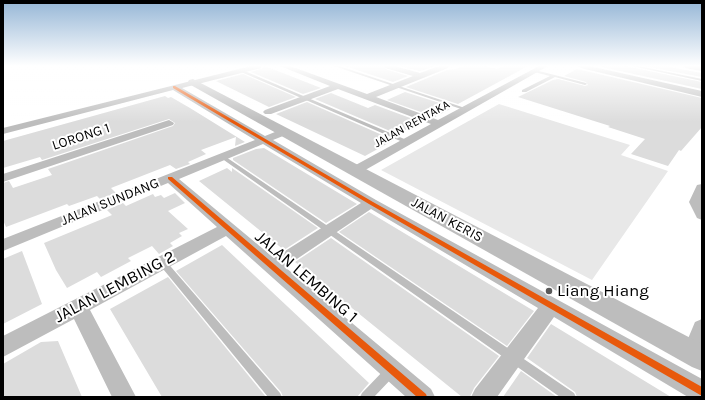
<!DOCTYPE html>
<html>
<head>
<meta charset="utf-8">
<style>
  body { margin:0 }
  #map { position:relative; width:705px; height:400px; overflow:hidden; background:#fff; font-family:Karla,sans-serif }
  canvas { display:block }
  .frame { position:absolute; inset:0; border:4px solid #000; pointer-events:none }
</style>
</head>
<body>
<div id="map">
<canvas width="705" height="400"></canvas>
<div class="frame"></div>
</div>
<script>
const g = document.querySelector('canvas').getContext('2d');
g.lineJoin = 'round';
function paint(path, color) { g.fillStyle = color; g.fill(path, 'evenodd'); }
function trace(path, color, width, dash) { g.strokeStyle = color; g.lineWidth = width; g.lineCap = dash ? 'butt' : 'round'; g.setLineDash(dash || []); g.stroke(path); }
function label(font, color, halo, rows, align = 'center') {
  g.font = font + ' Karla,sans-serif'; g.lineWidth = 4; g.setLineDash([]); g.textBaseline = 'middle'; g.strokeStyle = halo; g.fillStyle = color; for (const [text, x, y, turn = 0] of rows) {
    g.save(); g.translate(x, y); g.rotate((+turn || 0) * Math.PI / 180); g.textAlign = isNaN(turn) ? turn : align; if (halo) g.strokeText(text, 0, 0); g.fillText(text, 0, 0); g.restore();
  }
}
const green = new Path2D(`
  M499,104l131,41 -9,10 47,16 -76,109 -211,-110z`);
const building = new Path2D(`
  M265,66l56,22 -18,6 -52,-22 10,-3z
  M345,66h38l2,3 23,7 -15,6z
  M399,66h31l3,1 -13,4z
  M464,66h21l12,3 6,-3h25l-70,38 -52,-17 41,-17 9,-1z
  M605,66h20l77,16v7l-100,-22z
  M644,66h20l38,7v4z
  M577,69l125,29v29l-21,24 -2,-1 -11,16 -37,-12 14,-15 -37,-12 2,-1 -92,-29 35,-17 5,-1 27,7 3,-1 -2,-3 -22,-6z
  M243,74l53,23 -27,10 -53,-26z
  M405,92l47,15v1l-17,9 -48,-17z
  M331,93l37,15 7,-3 46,17 -24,12 -82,-35z
  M165,96l3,2 3,-1 19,11 55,34 -10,4 1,-9 -35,13 5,4 -18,8 2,2 -14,5 -6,-4 -59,23 5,5 -16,6 -3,-3 -28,10 -2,-2 -61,23 -3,-7v-37l6,-2 4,7 39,-13 -4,-6 125,-43 2,-3 -6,-4 -127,41 -2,-3 -37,11v-27z
  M307,102l82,36 5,2 -29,16 -89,-42z
  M264,148l93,56 -31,19 -93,-63v-2l23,-9z
  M227,168l5,4v-4l86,60 -34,22 -85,-69z
  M175,193l10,10 -17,8 20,18 -9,4 3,3 -12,7 3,3 -14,8 -7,-8 -24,12 3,3 -30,16 -4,-5 -30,16 -11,-18 -12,-27 68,-28 -5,-5 16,-7 3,3 27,-12 2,3 6,-2 3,3z
  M369,212l165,99 -27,35 -168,-114z
  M331,238l168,118 -25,32 -4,9h-8l-167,-135z
  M222,245l147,138 -12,14h-74l-2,-5 -105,-121z
  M22,251l20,53 -39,20v-65z
  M168,277l98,120h-104l-52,-88z
  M551,324l120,73h-94l-2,-5 -48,-34z
  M58,341l24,56h-79v-33l38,-22z
  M521,371l36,26h-54z`);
const service = new Path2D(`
  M334,66h5l129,43 -4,1z
  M632,66h6l64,13v2z
  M240,69l169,72 1,1 -3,2 -2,-1 -166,-72 -1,-1z
  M535,70l51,13 1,1 -2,1 -30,-8 -29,15h-4v-2l28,-14 -16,-4v-2z
  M223,155l351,238 2,4h-16l-339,-239 -1,-1z
  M162,259l3,1 115,133 2,4h-14l-109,-133 -1,-2 1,-2z
  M390,367l4,1 2,4 -2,4 -20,21h-14l2,-4 24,-25z`);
const minor = new Path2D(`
  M251,66h11l-1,2 -79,20 83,48 15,-6h8l1,2 -1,2 -15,6 103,60 326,179v18h-14l-134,-80 -57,80h-26l4,-8 63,-81 -167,-99 -86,58 146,122 4,8h-29l-180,-161 -136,74 46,87h-24l-38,-78 -71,38v-21l214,-109 -49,-44 -165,68v-12l252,-99 -82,-50 -170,44v-6zM263,144l98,59 -87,55 -95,-79z
  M280,66h10l77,28 46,-18 -28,-8 -1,-2h11l25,7 19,-7h10l-1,2 -72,29 62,23 101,-54h9l-188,107h-8l-2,-3 2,-3 79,-43 -93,-35 -67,25h-6l-2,-2 2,-2 65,-24z
  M577,66h12l113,25v6l-121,-29z
  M169,120l5,3 -1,2 -170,57v-8z
  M702,184v36l-5,-2 -8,-16 8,-17z
  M702,319v38l-1,3 -8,3 -8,-3 -3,-7 13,-31z`);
const tertiary = new Path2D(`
  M193,79l509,265v27l-10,-4 -503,-283 -1,-2 1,-2z`);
const secondary = new Path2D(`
  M684,66h18v5l-17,-3z`);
const cycleway = new Path2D(`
  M173,86h2l198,116 329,185v9l-333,-192 -196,-116z
  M168,177h4l254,217 1,3h-10l-249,-218z`);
const markers = [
  [549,291,4,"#595959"]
];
const farStreetnames = [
  ["JALAN RENTAKA",412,124,-29]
];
const streetNames = [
  ["LORONG 1",81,137,-18],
  ["JALAN SUNDANG",110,202,-22],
  ["JALAN KERIS",447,220,28]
];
const nearStreetnames = [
  ["JALAN LEMBING 1",306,277,41],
  ["JALAN LEMBING 2",115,287,-28]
];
const nearPoinames = [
  ["Liang Hiang",557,291]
];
paint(green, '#e8e8e8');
paint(building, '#dcdcdc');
paint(service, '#bdbdbd');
paint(minor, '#bdbdbd');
paint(tertiary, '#bdbdbd');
paint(secondary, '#bfbfbf');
paint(cycleway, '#e8590c');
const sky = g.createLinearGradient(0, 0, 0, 122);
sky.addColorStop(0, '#95b6d6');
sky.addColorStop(0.54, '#fff');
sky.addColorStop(1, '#ffffff00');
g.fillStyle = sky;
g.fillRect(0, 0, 705, 122);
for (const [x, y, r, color] of markers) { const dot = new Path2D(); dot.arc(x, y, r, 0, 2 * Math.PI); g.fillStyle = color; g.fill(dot); trace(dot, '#fff', 1.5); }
label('12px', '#000', '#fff', farStreetnames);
label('14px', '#000', '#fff', streetNames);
label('17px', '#000', '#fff', nearStreetnames);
label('17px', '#000', '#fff', nearPoinames, 'left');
</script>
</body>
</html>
